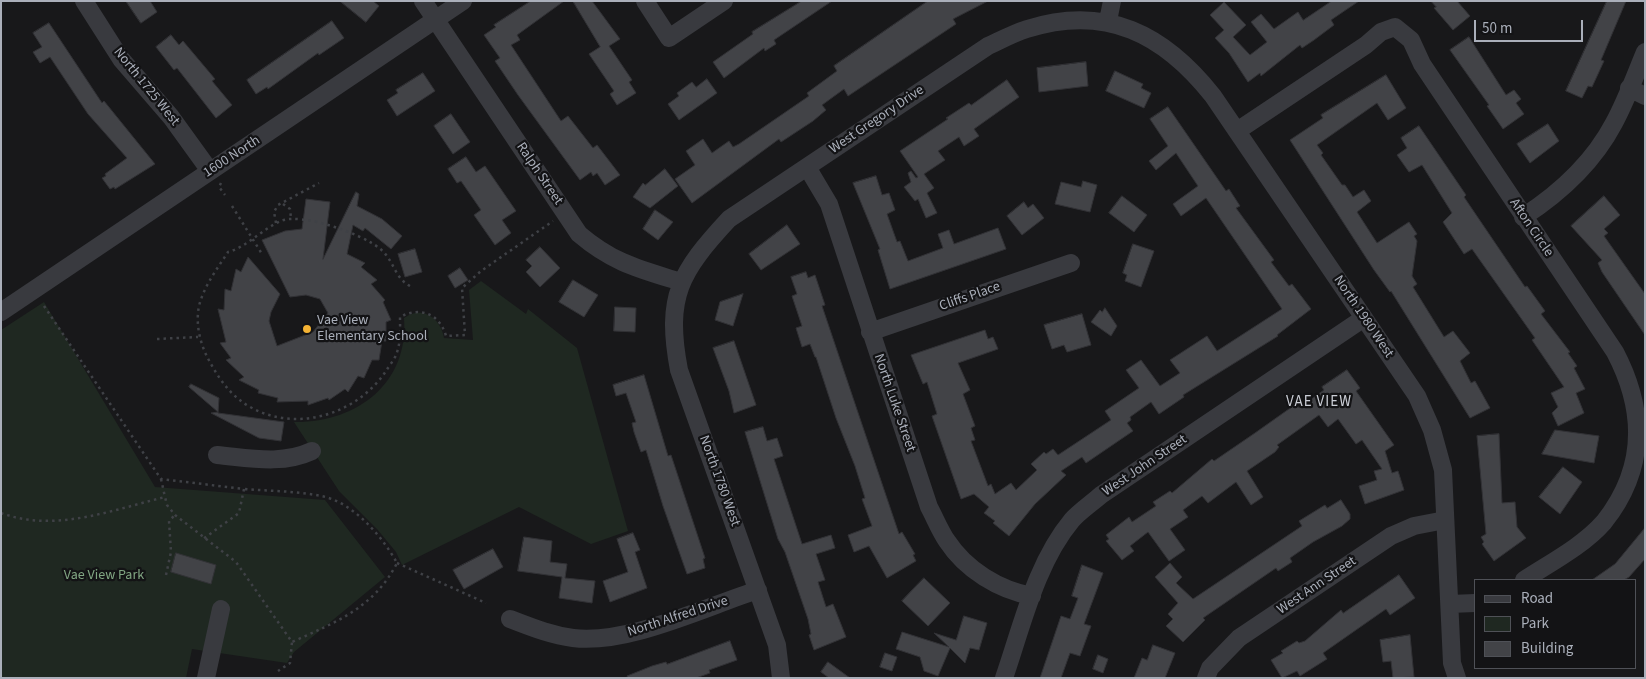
<!DOCTYPE html>
<html>
<head>
<meta charset="utf-8">
<style>
  body { margin:0 }
  #map { position:relative; width:1646px; height:679px; overflow:hidden; background:#18181a; font-family:"Source Sans 3",sans-serif }
  canvas { display:block }
  .frame { position:absolute; inset:0; border:2px solid #aaafba; pointer-events:none }
  .legend { position:absolute; left:1474px; top:579px; width:162px; height:90px; box-sizing:border-box; background:#131315; border:1px solid #4f5157; margin:0; padding:6px 9px; list-style:none; font-size:15px; color:#aaafba }
  .legend li { display:flex; align-items:center; gap:10px; height:25px }
  .legend b { width:25px; border:1px solid #4f5157 }
  .scale { position:absolute; left:1474px; top:20px; width:109px; height:22px; box-sizing:border-box; border:2px solid #aaafba; border-top:0; padding-left:6px; font-size:15px; line-height:18px; white-space:nowrap; color:#aaafba; -webkit-text-stroke:4px #131315; paint-order:stroke }
</style>
</head>
<body>
<div id="map">
<canvas width="1646" height="679"></canvas>
<div class="frame"></div>
<ul class="legend">
<li><b style="height:6px;background:#393a3f"></b>Road</li>
<li><b style="height:14px;background:#1f2821"></b>Park</li>
<li><b style="height:14px;background:#424347"></b>Building</li>
</ul>
<div class="scale">50 m</div>
</div>
<script>
const g = document.querySelector('canvas').getContext('2d');
g.lineJoin = 'round';
function paint(path, color) { g.fillStyle = color; g.fill(path, 'evenodd'); }
function trace(path, color, width, dash) { g.strokeStyle = color; g.lineWidth = width; g.lineCap = dash ? 'butt' : 'round'; g.setLineDash(dash || []); g.stroke(path); }
function label(font, color, halo, rows, align = 'center') {
  g.font = font + ' "Source Sans 3",sans-serif'; g.lineWidth = 4.5; g.setLineDash([]); g.textBaseline = 'middle'; g.strokeStyle = halo; g.fillStyle = color; for (const [text, x, y, turn = 0] of rows) {
    g.save(); g.translate(x, y); g.rotate((+turn || 0) * Math.PI / 180); g.textAlign = isNaN(turn) ? turn : align; if (halo) g.strokeText(text, 0, 0); g.fillText(text, 0, 0); g.restore();
  }
}
const green = new Path2D(`
  M481,281l45,33 2,-5 49,39 51,183 -37,13 -72,-37 -117,58 -6,-13 -19,-23 -38,-38 -45,-69c62,1 115,-38 110,-104 18,-13 37,0 40,20l29,2 -4,-50z
  M44,302l111,185 170,13 60,77 -91,75 -7,11 -95,-14 -6,29h-185v-348z`);
const building = new Path2D(`
  M126,1h24l7,11 -16,11z
  M340,1h33l6,5 -13,16z
  M531,1h33l-47,34 3,5 -9,5 50,76 7,-5 25,32 4,-3 23,30 -15,10 -8,-12 -4,3 -2,-4 -11,8 -62,-85 -23,-34 5,-3 -16,-23 12,-8 -2,-2z
  M573,1h19l28,38 -11,7 23,34 -3,2 7,11 -19,12 -7,-11 4,-3 -25,-37 11,-7z
  M802,1h30l-58,39 2,4 -11,7 -1,-3 -40,30 -11,-16 40,-28 -1,-2z
  M928,1h60l-35,18 3,5 -108,72 -4,-7 -22,16 4,5 -13,11 -32,21 -2,-3 -87,64 -17,-24 20,-14 -9,-14 17,-12 9,14 17,-12 4,6 6,-3 70,-48 -2,-3 30,-22 -3,-5z
  M1332,1h27l-28,19 3,5 -20,15 -12,8 -2,-3 -39,31 -1,-3 -12,9 -19,-29 -14,-15 9,-8 -14,-15 14,-13 22,23 -13,12 17,18 17,-13 -16,-20 10,-8 13,15 24,-17 5,8z
  M1431,1h26l13,15 -17,14 -19,-22 2,-1z
  M1607,1h19l-25,59 3,1 -12,26 -4,-1 -6,12 -16,-7z
  M332,21l12,17 -25,17 -1,-2 -50,36 -1,-2 -11,7 -9,-14z
  M49,23l53,80 2,-2 51,63 -40,25 -1,-2 -4,2 -8,-11 4,-2 -1,-2 22,-16 -39,-44 -38,-57 -10,6 -7,-11 9,-5 -9,-14z
  M171,35l8,10 4,-4 32,38 -3,2 20,24 -16,13 -39,-50 -3,2 -18,-23z
  M1469,37l37,58 8,-5 7,9 -5,4 8,11 -21,15 -16,-23 2,-1 -39,-55z
  M1086,62l2,24 -49,6 -2,-24z
  M1115,71l28,13 -2,4 10,5 -7,15 -38,-17z
  M423,73l12,18 -38,25 -10,-16 11,-7 -2,-3z
  M1386,75l20,33 -18,12 -11,-17 -60,42 6,8 -2,2 21,30h3l8,12 11,-7 7,11 -14,11 20,31 32,-21 8,12 -3,2 3,5 -5,35 5,8 -4,3 31,50 9,-6 17,22 -10,8 11,22 4,-2 15,27 -20,10 -79,-127 -1,1 -16,-22 -84,-130 33,-22 -2,-3z
  M707,79l10,14 -38,27 -11,-16 11,-8 -2,-3 15,-11 4,5z
  M1007,80l12,17 -45,32 5,7 -15,10 -5,-9 -21,14 7,9 -21,14 10,14 -7,5 10,20 -11,5 -8,-19 -3,2 -11,-14 7,-5 -3,-9 3,-2 5,7 2,-1 -18,-26 48,-32 -2,-1 23,-15 2,2z
  M1168,107l58,84 3,-2 11,17 -4,2 38,52 -3,2 18,24 3,-2 19,25 -34,26 1,1 -95,59 1,2 -25,17 -8,-12 -21,15 1,3 -4,3 6,8 -47,32 -4,-6 -21,14 5,4 -31,29 -26,32 -16,-13 2,-2 -11,-8 5,-6 -15,-13 -13,5 -29,-83 5,-2 -10,-32 -4,2 -12,-29 74,-25 3,9 5,-2 5,12 -40,14 12,27 -7,4 12,32 -4,2 4,12 -4,1 17,45 3,-2 4,10 16,-11 5,7 21,-20 -6,-6 13,-12 2,2 7,-5 5,6 53,-35 -6,-9 34,-23 -13,-18 15,-10 19,26 20,-13 -10,-13 37,-24 10,15 65,-42 -76,-111 -25,18 -8,-12 25,-18 -22,-33 -20,17 -7,-9 19,-15 -18,-27z
  M451,114l19,28 -17,12 -19,-28z
  M1548,124l11,17 -29,22 -13,-19z
  M1419,126l47,69 -2,2 61,90 2,-1 18,25 -4,3 29,38 -2,1 9,13 -3,2 11,21 -9,4 8,20 -26,13 -6,-13 6,-6 -7,-14 13,-6 -32,-47 3,-2 -63,-89 -8,5 -21,-32 9,-9 -30,-48 -13,7 -12,-17 10,-7 -6,-10z
  M466,157l10,15 9,-6 31,45 -14,9 9,13 -16,12 -21,-30 7,-5 -20,-29 -4,2 -9,-14z
  M665,169l13,17 -28,22 -17,-11 10,-14 2,2z
  M876,176l6,19 7,-2 6,17 -8,4 10,28 3,-1 8,20 35,-13 -5,-14 11,-4 5,14 44,-16 8,21 -116,40 -12,-39 2,-1 -27,-66z
  M1083,181l14,4 -7,27 -35,-8 6,-22 20,5z
  M356,192l3,2 -2,12 25,13 20,17 -11,13 -26,-21 -2,3 -10,-6 -6,29 18,9 -4,4 16,13 -6,4 14,16 -2,2 8,18 -5,2v19h-4l-3,19h-7l-8,18 -6,-2 -10,16 -3,-3 -16,11 -1,-2 -20,7v-4l-31,1 1,-4 -20,-5 1,-3 -20,-10 5,-3 -18,-17 5,-2 -11,-15 6,-1 -8,-33 6,1 1,-21 6,2 5,-22 5,3 7,-15 32,37 -9,18 -2,9 8,25 36,-14 15,-19 -8,-14 -14,-4 -16,2 -28,-57 23,-9 17,-2 4,-30 24,3 -7,57z
  M1122,196l25,19 -13,17 -25,-19z
  M1604,196l16,19 -16,14 4,4 -4,3 41,58v41l-43,-63 -4,-9 4,-3 -31,-34z
  M1024,202l4,6 5,-4 11,14 -22,17 -15,-19z
  M655,210l18,12 -15,18 -15,-11z
  M787,225l13,19 -39,26 -12,-16z
  M1133,244l21,7 -13,36 -16,-6 2,-6 -4,-2z
  M540,247l20,21 -20,19 -14,-15 6,-6 -6,-6z
  M415,249l7,23 -17,5 -7,-23z
  M460,268l8,12 -13,8 -7,-12z
  M806,272l2,6 7,-3 10,30 -3,1 77,228 3,-2 13,22 -2,1 3,6 -29,17 -18,-32 -15,6 -6,-17 24,-9 -10,-27 3,-1 -10,-32 -19,-48 -20,-61h-1l-5,-13 -8,3 -6,-19 6,-2 -10,-30 5,-2 -6,-17z
  M573,280l25,15 -14,22 -25,-15z
  M743,294l-10,32 -18,-6 5,-18z
  M615,307l21,1 -1,24 -21,-1z
  M1105,308l12,18 -6,10 -20,-14 9,-12 2,2z
  M1082,314l9,31 -24,7 -3,-7 -12,4 -8,-24z
  M734,341l22,64 -22,8 -5,-22 -16,-43z
  M1347,370l13,18 -4,3 38,54 -9,6 7,22 6,-2 6,19 -39,14 -6,-18 18,-6 -3,-9 8,-2 -20,-29 -6,4 -18,-25 -10,8 -9,-12 -42,30 2,2 -4,5 -28,19 16,26 -12,8 -15,-23 -28,21 -6,-7 -19,14 5,7 -18,12 15,21 -16,11 -21,-29 -18,14 4,5 -12,9 -16,-19 3,-2 -3,-4 23,-18 3,5 24,-16 -3,-4 17,-11 2,2 40,-34 2,2 41,-28 41,-29 3,4 25,-18 -2,-3z
  M644,375l24,81 3,-1 34,103 -2,1 2,9 -18,6 -24,-68 -17,-56 -5,2 -7,-20 -2,-9 4,-1 -10,-29 -10,3 -3,-11z
  M191,384l28,14 -1,15 66,9 -3,19 -22,-3 -48,-25 7,-1 -29,-25z
  M763,427l4,14 10,-3 6,18 -9,3 28,85 29,-9 4,13 -19,6 9,26 -7,2 8,25 7,-3 13,33 -32,13 -5,-15 2,-1 -3,-15 -23,-67 -7,-13 -33,-107z
  M1555,430l44,6 -5,27 -52,-9z
  M1499,434l3,69 13,-1 2,25 9,11 -32,23 -12,-17 2,-2 -3,-5 5,-3 -9,-98z
  M1563,467l19,15 -22,32 -21,-17z
  M1341,500l9,14v5l-8,7 -29,16 -23,16 2,4 -14,9 -2,-3 -73,50 2,2 -22,22 -17,-16 7,-7 -5,-5 10,-11 -23,-26 15,-14 12,14 -6,6 17,16 109,-73 -3,-5 26,-16 2,3z
  M1645,528v31l-16,18 -5,3h-32l23,-16z
  M633,533l7,17 -5,2 12,36 -37,14 -7,-21 25,-9 -11,-33z
  M524,537l28,4 -2,21 17,2 -2,14 30,3 -3,22 -33,-5 3,-21 -44,-6z
  M493,549l10,18 -39,22 -11,-19z
  M176,553l40,12 -5,19 -40,-12z
  M1082,565l21,8 -19,51 7,2 -11,30 -10,-3 -9,25h-21l21,-62 9,3 8,-21 -6,-2z
  M1399,575l16,23 -25,17 -4,-6 -63,44 4,6 -27,17 -3,-5 -15,7 -11,-18 12,-7 -2,-2 16,-10 2,2 6,-2 36,-31 2,3z
  M924,578l26,25 -22,23 -26,-25z
  M964,616l23,7 -8,27 -9,-2 -5,15 -15,-15 -12,28 -14,-5 -4,-14 -24,-8 6,-17 47,15 -15,-14 22,7z
  M1410,635l4,42 -21,1 -2,-17 -8,1 -3,-22z
  M730,641l7,19 -28,10 1,3 -14,5h-68l-1,-2 25,-10 14,-4 1,2z
  M1153,645l22,8 -10,25h-31l8,-20 5,2z
  M885,653l12,4 -5,14 -12,-4z
  M1098,655l10,4 -5,14 -10,-4z
  M828,662l22,16h-21l-8,-6z`);
const path = new Path2D(`
  M221,183l-2,4 6,8
  M283,204l7,5 1,9
  M232,206l30,48
  M276,223l-2,-11 4,-7 41,-22
  M410,286c-16,-8 -16,-27 -31,-38 -17,-14 -78,-36 -98,-27 -19,8 -34,26 -53,31 -11,17 -24,34 -29,54 -4,20 2,41 12,58 10,18 22,34 41,44 47,25 106,5 134,-37 3,-5 8,-11 10,-16 5,-12 4,-26 4,-38 20,-11 40,-3 46,19l19,-1 -3,-47 19,-17 72,-50
  M44,306l117,173 83,10 -5,24 -36,26
  M157,339l41,-2
  M161,479l4,18
  M245,489c25,2 51,2 76,7 32,6 61,40 76,67 -23,45 -61,59 -105,79
  M1,513c54,20 111,-3 164,-16l2,8 8,10 61,47 56,80 -2,21 -12,8
  M397,563l89,40
  M166,575l5,-23 -2,-31 6,-6`);
const minor = new Path2D(`
  M84,1l37,58 50,58 39,54
  M423,1l156,233c34,29 60,35 102,48
  M645,1l24,37 55,-37
  M1108,21l4,-20
  M1629,88l16,8
  M1237,131l129,-86 15,-13 14,-5 16,13 11,24 193,288c31,59 31,117 -11,170 -21,24 -54,41 -80,58
  M807,167l22,37 100,303c6,11 11,24 18,34 19,29 52,49 85,55
  M1523,217c37,-24 70,-54 91,-94 12,-22 21,-47 31,-71
  M1,312l462,-311
  M870,332l201,-69
  M217,455c33,3 65,10 95,-4
  M1450,604l25,-1
  M510,619c21,8 40,16 63,19 54,7 132,-31 185,-48
  M206,678l15,-69
  M781,678l-4,-33 -98,-275c-14,-74 1,-98 50,-151l259,-173c13,-6 26,-13 39,-17 79,-25 137,5 186,67l204,300 15,34 11,40 9,193 5,15
  M1004,678c18,-52 32,-115 68,-158 8,-9 20,-17 29,-25l263,-177
  M1206,678l4,-10 29,-30 152,-102 23,-10 31,-6`);
const markers = [
  [307,329,5,"#f5b334"]
];
const streetNames = [
  ["North 1725 West",146,87,51],
  ["West Gregory Drive",877,120,-34],
  ["1600 North",232,157,-33],
  ["Ralph Street",539,174,56],
  ["Afton Circle",1531,228,56],
  ["Cliffs Place",970,297,-19],
  ["North 1980 West",1363,317,56],
  ["North Luke Street",894,403,71],
  ["West John Street",1145,466,-34],
  ["North 1780 West",719,481,70],
  ["West Ann Street",1317,586,-34],
  ["North Alfred Drive",678,617,-18]
];
const poiNames = [
  ["Vae View",317,321],
  ["Elementary School",317,337]
];
const parkNames = [
  ["Vae View Park",104,576]
];
const neighbourhoodNames = [
  ["VAE VIEW",1319,403]
];
paint(green, '#1f2821');
paint(building, '#424347');
trace(building, '#323236', 1);
trace(path, '#3f4146', 2.5, [2.5, 4]);
trace(minor, '#393a3f', 18);
for (const [x, y, r, color] of markers) { const dot = new Path2D(); dot.arc(x, y, r, 0, 2 * Math.PI); g.fillStyle = color; g.fill(dot); trace(dot, '#131315', 2); }
label('14px', '#aaafba', '#131315', streetNames);
label('14px', '#aaafba', '#131315', poiNames, 'left');
label('14px', '#80a582', '#131315', parkNames);
g.letterSpacing = '1px';
label('15px', '#cbced6', '#131315', neighbourhoodNames);
g.letterSpacing = '0px';
</script>
</body>
</html>
